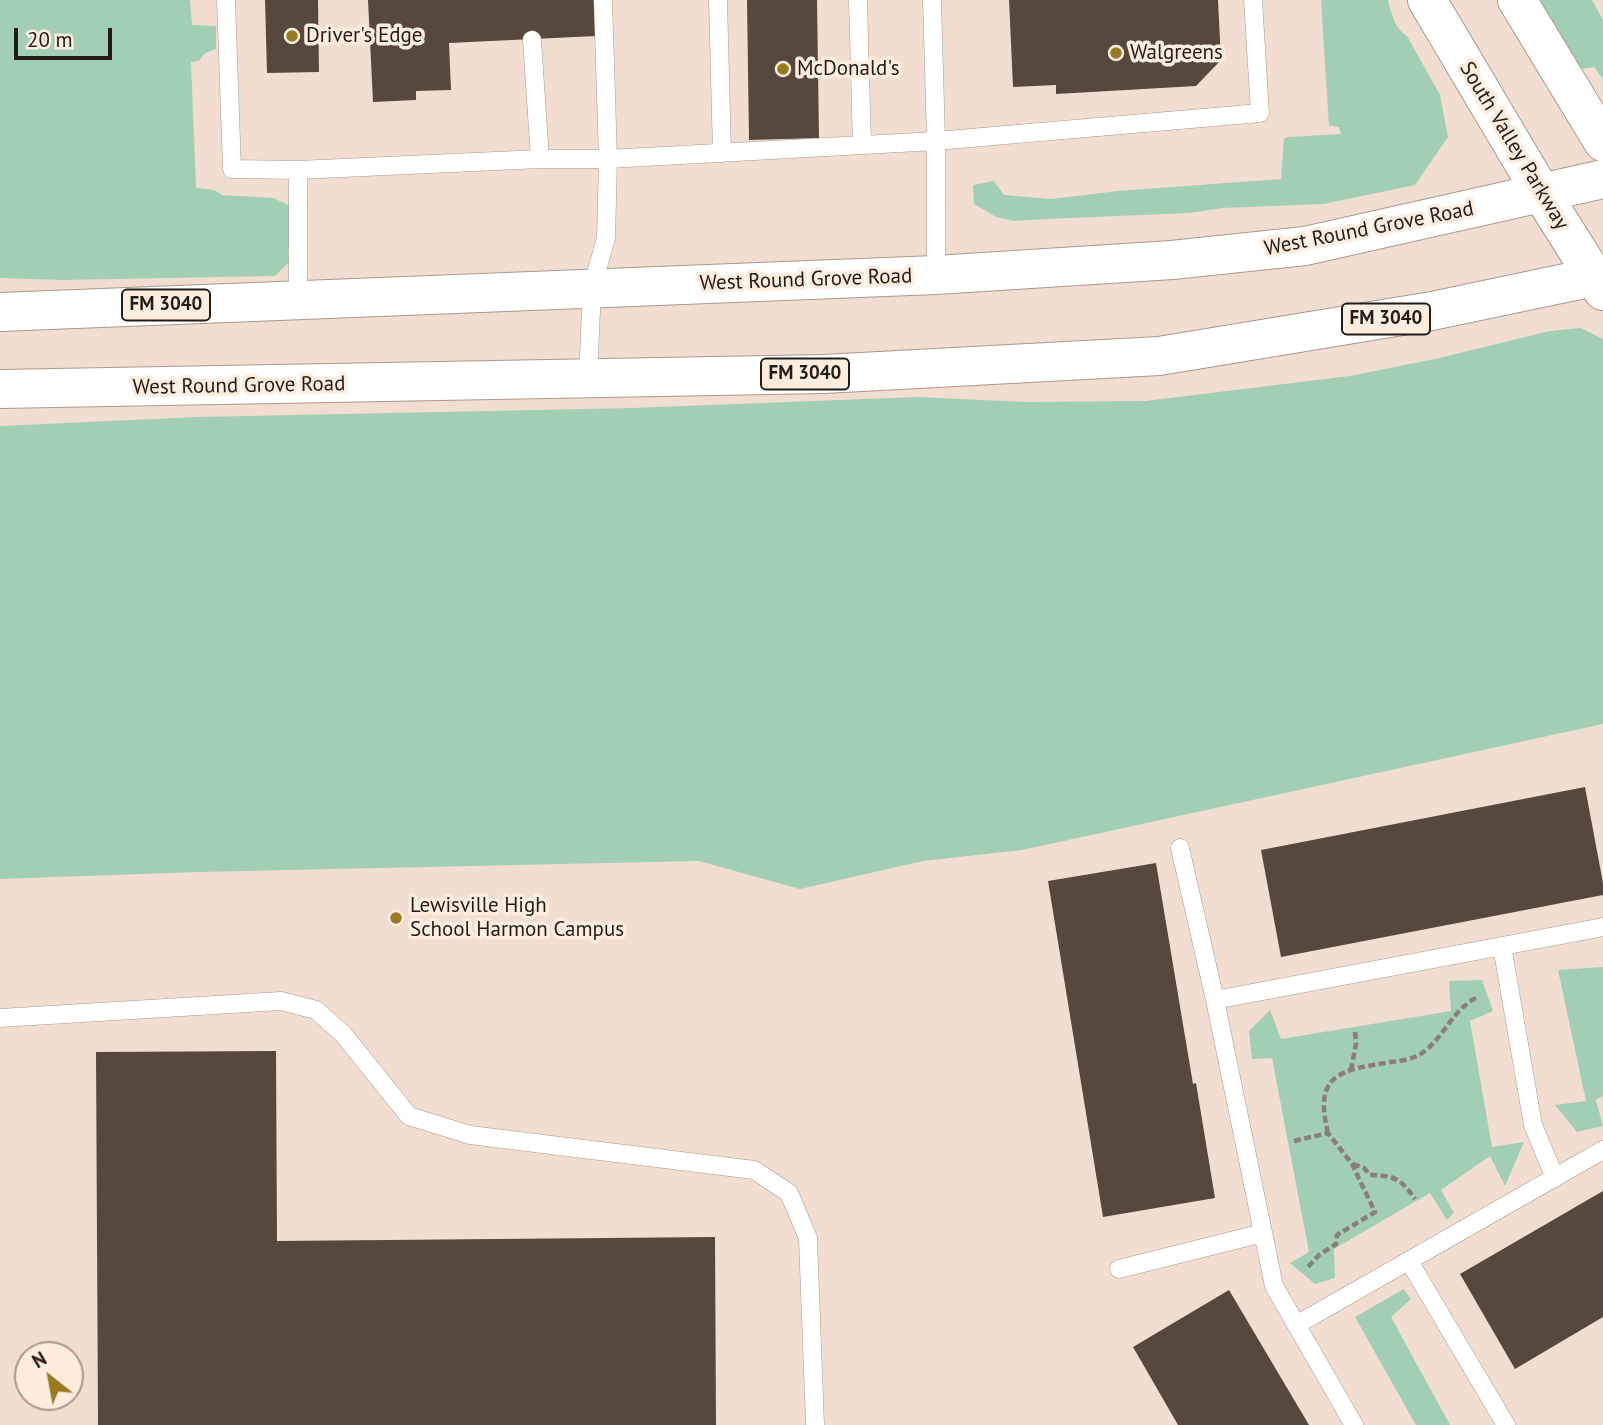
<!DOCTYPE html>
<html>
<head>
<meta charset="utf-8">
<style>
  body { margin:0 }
  #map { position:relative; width:1603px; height:1425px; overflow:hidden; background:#f1ded1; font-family:"PT Sans",sans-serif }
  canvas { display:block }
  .north { position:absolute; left:14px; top:1341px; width:70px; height:70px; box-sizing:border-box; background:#feecde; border:2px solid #a6998e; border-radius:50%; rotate:329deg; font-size:19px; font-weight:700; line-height:28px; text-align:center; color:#221c17 }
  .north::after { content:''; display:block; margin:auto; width:24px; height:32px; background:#987a22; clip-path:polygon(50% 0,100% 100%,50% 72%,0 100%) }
  .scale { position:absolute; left:14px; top:28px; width:98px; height:32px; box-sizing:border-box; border:4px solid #221c17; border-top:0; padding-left:9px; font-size:21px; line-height:24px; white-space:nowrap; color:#221c17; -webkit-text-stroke:5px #feecde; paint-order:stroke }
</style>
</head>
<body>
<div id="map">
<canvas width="1603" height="1425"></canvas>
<div class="north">N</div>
<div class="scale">20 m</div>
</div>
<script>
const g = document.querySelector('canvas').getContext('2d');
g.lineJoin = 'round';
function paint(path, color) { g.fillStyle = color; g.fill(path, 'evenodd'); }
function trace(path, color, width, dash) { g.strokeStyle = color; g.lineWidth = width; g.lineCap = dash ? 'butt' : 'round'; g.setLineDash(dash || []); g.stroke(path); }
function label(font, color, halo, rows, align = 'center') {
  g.font = font + ' "PT Sans",sans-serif'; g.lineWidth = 7; g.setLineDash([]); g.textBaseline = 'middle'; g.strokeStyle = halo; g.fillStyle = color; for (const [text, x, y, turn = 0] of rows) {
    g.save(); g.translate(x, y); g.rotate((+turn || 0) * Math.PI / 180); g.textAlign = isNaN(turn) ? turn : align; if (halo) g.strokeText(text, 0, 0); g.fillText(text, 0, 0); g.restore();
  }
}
const green = new Path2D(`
  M0,0h190l2,25 24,1v23l-11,4 -6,8 -8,1 5,126 18,2 8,5 51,3 20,9 2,36 -7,6 1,13 -14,14 -213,4 -62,-2z
  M1321,0h67c3,13 7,29 19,36l33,59 8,42 -33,48 -92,19 -100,4 -34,5 -142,6 -33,2 -18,-4 -22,-13 -1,-19 21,-4 10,14 47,4 67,-8 163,-12 3,-40 4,-2 53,-3 -2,-7 -10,-1z
  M1539,0h53l11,20v59l-9,-12 -13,2z
  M1581,328l22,11v385l-581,126 -99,11 -123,28 -101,-28 -501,11 -198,7v-453l197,-9 435,-9 286,-11 108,5 119,-1 205,-25 89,-18 111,-27z
  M1603,967v129l-7,4 7,26 -26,6 -22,-27 31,-4 -28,-131z
  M1482,980l11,31 -23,10 22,126 32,-5 -19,44 -15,-30 -49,34 13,23 -7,7 -17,-27 -96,56 1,29 -20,6 -25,-21 19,-11 -37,-194 -20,1 -3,-28 21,-21 11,29 170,-28 -2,-30z
  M1404,1289l7,10 -20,18 59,108h-34l-61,-108z`);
const building = new Path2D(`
  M265,0h53l1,72 -52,1z
  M368,0h226l2,36 -147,7 2,47 -35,1v9l-43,2z
  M747,0h70l2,138 -70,2z
  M1009,0h209l3,60 -25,26 -140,8v-9l-43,2z
  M1585,787l18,96v12l-322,62 -20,-107z
  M1156,863l37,221 3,-1 19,115 -112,19 -55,-336z
  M276,1051l1,190 438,-4 1,188h-618l-2,-373z
  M1603,1191v126l-88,52 -55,-95z
  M1229,1290l80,135h-131l-45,-78z`);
const path = new Path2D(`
  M1351,1070l5,-26 -1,-12
  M1328,1133c-15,-59 12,-63 63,-71 10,-1 23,-3 31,-9 23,-16 30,-44 56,-56
  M1294,1141l34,-8 24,31 23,48 -38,23 -1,9 -17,11 -12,13
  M1353,1164l11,4 6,7c24,0 31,4 45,24`);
const service = new Path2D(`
  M226,0l6,169 66,1v130
  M718,0l4,153
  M858,0l4,145
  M932,0l4,141v134
  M532,40l8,119
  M298,170l242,-11h68l328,-18 324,-28 -7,-113
  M588,378l4,-90 14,-50 2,-79 -5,-159
  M1180,848l35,152 59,286 80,139
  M1502,946l31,179 22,53
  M1215,1000l388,-73
  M0,1018l281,-17 35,9 27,24 66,82 61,19 284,35 35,23 19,45 7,187
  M1409,1261l97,164
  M1119,1269l144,-36
  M1296,1325l307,-175`);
const secondary = new Path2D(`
  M1427,0l115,194 61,97
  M1517,0l86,142`);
const primary = new Path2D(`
  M0,312l936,-37 236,-15 133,-14 298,-67
  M0,389l824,-15 335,-18 273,-45 171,-36`);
const markers = [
  [292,36,7,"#987a22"],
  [1116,53,7,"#987a22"],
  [783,69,7,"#987a22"],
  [396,918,7,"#987a22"]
];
const shields = [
  [166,305,88],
  [1386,319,88],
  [805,374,88]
];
const shieldNames = [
  ["FM 3040",166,305],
  ["FM 3040",1386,319],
  ["FM 3040",805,374]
];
const poiNames = [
  ["Driver's Edge",306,36],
  ["Walgreens",1130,53],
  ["McDonald's",797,69],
  ["Lewisville High",410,906],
  ["School Harmon Campus",410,930]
];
const streetNames = [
  ["South Valley Parkway",1514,146,59],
  ["West Round Grove Road",1369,229,-11],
  ["West Round Grove Road",806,280,-2],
  ["West Round Grove Road",239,386,-1]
];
paint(green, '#a2ceb4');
paint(building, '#57483d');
trace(service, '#a9988c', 19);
trace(secondary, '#a9988c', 40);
trace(primary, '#a9988c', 40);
trace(path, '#8b7e75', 4.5, [7, 3.5]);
trace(service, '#fff', 18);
trace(secondary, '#fff', 38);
trace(primary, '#fff', 38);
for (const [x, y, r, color] of markers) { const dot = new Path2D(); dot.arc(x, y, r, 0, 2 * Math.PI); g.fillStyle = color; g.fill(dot); trace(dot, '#feecde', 2.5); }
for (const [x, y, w] of shields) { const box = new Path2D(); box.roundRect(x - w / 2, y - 15.5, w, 31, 5); g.fillStyle = '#feecde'; g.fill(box); trace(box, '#221c17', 2); }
label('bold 19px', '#221c17', null, shieldNames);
label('21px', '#221c17', '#feecde', poiNames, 'left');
label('21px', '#221c17', '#feecde', streetNames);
</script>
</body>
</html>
